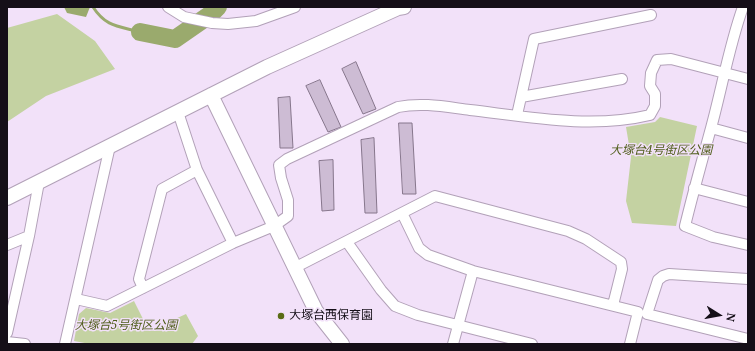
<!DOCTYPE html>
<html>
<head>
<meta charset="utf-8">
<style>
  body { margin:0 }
  #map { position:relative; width:755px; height:351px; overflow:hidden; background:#f2e1f9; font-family:"Noto Serif",serif }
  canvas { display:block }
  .frame { position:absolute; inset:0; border:8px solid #150f18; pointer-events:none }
  .north { position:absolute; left:699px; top:295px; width:40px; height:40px; -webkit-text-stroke:3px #f2e1f9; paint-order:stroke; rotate:101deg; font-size:11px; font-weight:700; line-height:16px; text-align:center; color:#150f18 }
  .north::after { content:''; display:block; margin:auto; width:14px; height:18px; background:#150f18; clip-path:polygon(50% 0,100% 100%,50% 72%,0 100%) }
</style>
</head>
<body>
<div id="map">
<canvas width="755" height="351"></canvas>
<div class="frame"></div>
<div class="north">N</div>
</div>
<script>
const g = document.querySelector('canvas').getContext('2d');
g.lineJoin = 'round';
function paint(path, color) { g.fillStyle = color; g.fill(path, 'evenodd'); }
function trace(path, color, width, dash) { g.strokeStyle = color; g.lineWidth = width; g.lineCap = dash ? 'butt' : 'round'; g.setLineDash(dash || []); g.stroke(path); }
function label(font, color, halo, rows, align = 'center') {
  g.font = font + ' "Noto Serif","Noto Sans JP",serif'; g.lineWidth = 3; g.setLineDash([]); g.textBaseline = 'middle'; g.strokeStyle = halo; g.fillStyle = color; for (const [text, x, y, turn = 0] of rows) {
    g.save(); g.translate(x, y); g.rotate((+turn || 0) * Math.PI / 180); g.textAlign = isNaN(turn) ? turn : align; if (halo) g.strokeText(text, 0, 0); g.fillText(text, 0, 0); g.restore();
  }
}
const green = new Path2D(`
  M57,14l38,27 20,28 -69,27 -39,26v-94z
  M660,117l37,9 -21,100 -44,-3 -6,-22 5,-44 -5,-30 29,-5z
  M134,301l15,30 37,-17 12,22 -6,8h-102l-16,-3 5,-27 7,-6 24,5z`);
const water = new Path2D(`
  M64,7h26l-4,10 -19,-4z`);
const stream = new Path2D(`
  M93,7c13,20 25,19 47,25`);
const river = new Path2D(`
  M140,32l35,7 36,-25 7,-7`);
const building = new Path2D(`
  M356,62l20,47 -13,5 -21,-45z
  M320,80l21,47 -13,5 -22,-46z
  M290,97l3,51h-13l-2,-50z
  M399,123h13l4,71h-13z
  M374,138l3,75h-12l-4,-73z
  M333,160l1,50 -12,1 -3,-50z`);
const street = new Path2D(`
  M168,7l16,10 28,6 16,1 28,-3 39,-14
  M743,7c-14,39 -21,81 -32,121 -9,33 -18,65 -26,98l28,11 35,8
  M521,97l101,-18
  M178,112l19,58 36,73
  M517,115l17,-76 117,-24
  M711,128l37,10
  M694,188l54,14
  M402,213l17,35 9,7 45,16 165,41 -8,32
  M347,242l34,48 14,16 23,9 114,29
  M7,245l22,-9
  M296,267l139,-71 133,35 18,8 35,23 1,7 -9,36
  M748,279l-79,-5 -6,2 -5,4 -11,34 101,25
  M143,288l-4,-9 23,-90 35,-19
  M76,299l31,7 126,-63 41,-17 14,-10v-16l-7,-22 -2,-13 8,-6 111,-52c24,-5 48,0 72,3 59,7 122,19 180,5l5,-9v-12l-5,-8 1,-13 6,-13 14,-1 77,20
  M7,333l22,-97 10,-54
  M7,342l18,2
  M65,344l45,-198
  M453,344l20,-73`);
const secondary = new Path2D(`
  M211,95l105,216 26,33
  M7,198l260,-131 131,-59 6,-1`);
const markers = [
  [281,316,4,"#5a6b16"]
];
const parkNames = [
  ["大塚台4号街区公園",661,151],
  ["大塚台5号街区公園",126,326]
];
const poiNames = [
  ["大塚台西保育園",289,316]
];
paint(green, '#c4d2a2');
paint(water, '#9aaa6d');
trace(stream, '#9aaa6d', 3);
trace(river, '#9aaa6d', 18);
paint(building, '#cdbcd4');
trace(building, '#86768c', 1);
trace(street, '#b2a1b8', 12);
trace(secondary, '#b2a1b8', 16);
trace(street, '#fff', 10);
trace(secondary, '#fff', 14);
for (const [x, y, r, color] of markers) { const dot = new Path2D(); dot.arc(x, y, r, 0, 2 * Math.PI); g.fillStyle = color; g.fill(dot); trace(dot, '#f2e1f9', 1.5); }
label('italic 12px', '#505e1b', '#f2e1f9', parkNames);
label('12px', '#150f18', '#f2e1f9', poiNames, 'left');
</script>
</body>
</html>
